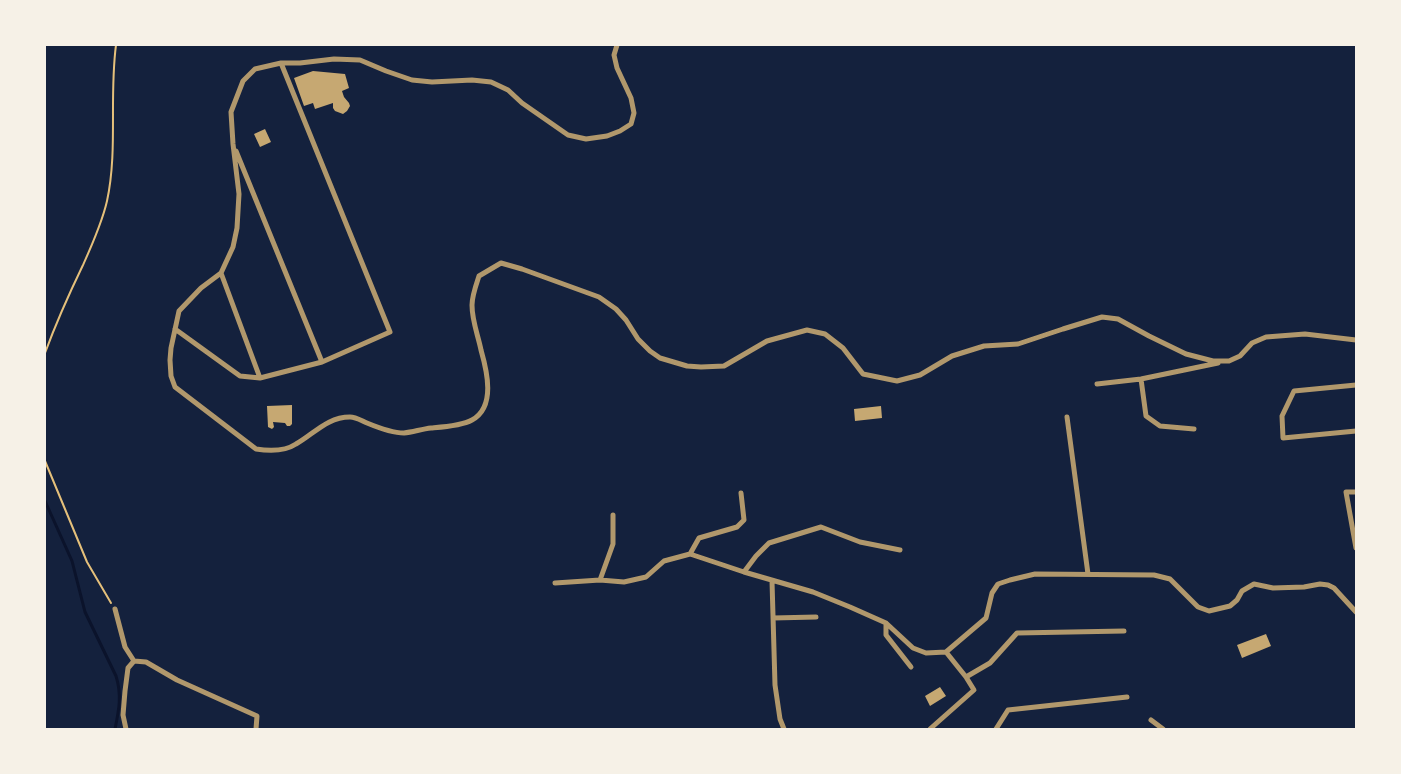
<!DOCTYPE html>
<html>
<head>
<meta charset="utf-8">
<style>
  body { margin:0 }
  #map { position:relative; width:1401px; height:774px; overflow:hidden; background:#14213d; font-family:"Nunito Sans",sans-serif }
  canvas { display:block }
  .frame { position:absolute; inset:0; border:46px solid #f6f1e7; pointer-events:none }
</style>
</head>
<body>
<div id="map">
<canvas width="1401" height="774"></canvas>
<div class="frame"></div>
</div>
<script>
const g = document.querySelector('canvas').getContext('2d');
g.lineJoin = 'round';
function trace(path, color, width, dash) { g.strokeStyle = color; g.lineWidth = width; g.lineCap = dash ? 'butt' : 'round'; g.setLineDash(dash || []); g.stroke(path); }
function paint(path, color) { g.fillStyle = color; g.fill(path, 'evenodd'); }
const stream = new Path2D(`
  M45,501l27,60 13,51 31,64c6,19 3,34 -1,53`);
const building = new Path2D(`
  M313,71l32,3 4,14 -7,3 2,6 5,6 1,3 -3,5 -4,3 -8,-3 -2,-3v-5l-18,6 -2,-6 -9,3 -10,-28z
  M265,129l6,13 -11,5 -6,-13z
  M292,405v19l-2,2h-3l-2,-3 -12,-1 1,5 -2,2 -4,-2 -1,-21z
  M881,406l1,12 -27,3 -1,-12z
  M1266,634l5,12 -29,12 -5,-13z
  M940,687l6,9 -16,10 -5,-10z`);
const path = new Path2D(`
  M45,353c11,-30 24,-59 38,-88 9,-20 19,-42 24,-64 11,-51 2,-104 9,-156
  M45,461l42,101 24,41`);
const minor = new Path2D(`
  M617,45l-3,10 3,13 14,30 3,15 -3,11 -11,7 -13,5 -21,3 -18,-4 -46,-32 -14,-13 -17,-8 -19,-2 -40,2 -20,-2 -26,-9 -26,-11 -26,-1 -34,4h-19l-26,6 -12,12 -12,31 2,32 6,50 -2,34 -4,19 -12,26 -20,15 -22,23 -8,37 -1,12 1,16 4,11 81,62c13,2 28,3 40,-5 18,-10 31,-27 54,-27 6,0 12,4 17,6 12,5 25,10 37,10 9,-1 18,-4 27,-5 12,-1 30,-2 41,-8 24,-13 15,-49 9,-70 -3,-15 -9,-29 -9,-45 0,-9 4,-20 7,-29l22,-13 21,6 77,28 17,12 10,11 12,19 12,12 10,7 27,8 14,1 23,-1 43,-25 40,-11 18,4 18,14 20,26 34,7 23,-6 32,-19 32,-10 34,-2 45,-15 39,-12 16,2 31,17 37,18 27,7h16l11,-5 12,-13 14,-6 39,-3 51,6
  M236,151l86,211
  M221,273l39,105
  M175,329l65,47 20,2 62,-16 68,-30 -109,-269
  M1141,379l5,37 14,10 34,3
  M1097,384l44,-5 77,-16
  M1356,385l-62,6 -12,25 1,22 73,-7
  M1067,417l21,157
  M1356,492h-10l10,56
  M690,554l9,-16 38,-11 7,-7 -3,-27
  M744,572l12,-16 13,-13 52,-16 39,15 40,8
  M600,580l13,-36v-29
  M772,581l3,104 5,34 4,10
  M555,583l45,-3 24,2 22,-5 18,-16 26,-7 54,18 69,20 37,15 36,16 27,25 13,5 20,-1 40,-34 6,-25 6,-9 12,-4 25,-6 119,1 16,4 28,28 11,4 21,-5 7,-6 5,-9 12,-7 19,4 31,-1 16,-3 8,1 6,3 22,24
  M115,609l10,38 9,14
  M773,618l43,-1
  M886,623v12l25,32
  M134,661l12,1 31,18 80,36 -1,13
  M966,677l24,-14 27,-30 107,-2
  M1151,720l12,9
  M126,729l-3,-14 2,-24 3,-23 6,-7
  M930,729l44,-39 -8,-13 -20,-25
  M996,729l12,-19 119,-13`);
trace(stream, '#0b132b', 3);
paint(building, '#c6a872');
trace(path, '#e5c07b', 2);
trace(minor, '#b1986c', 5);
</script>
</body>
</html>
